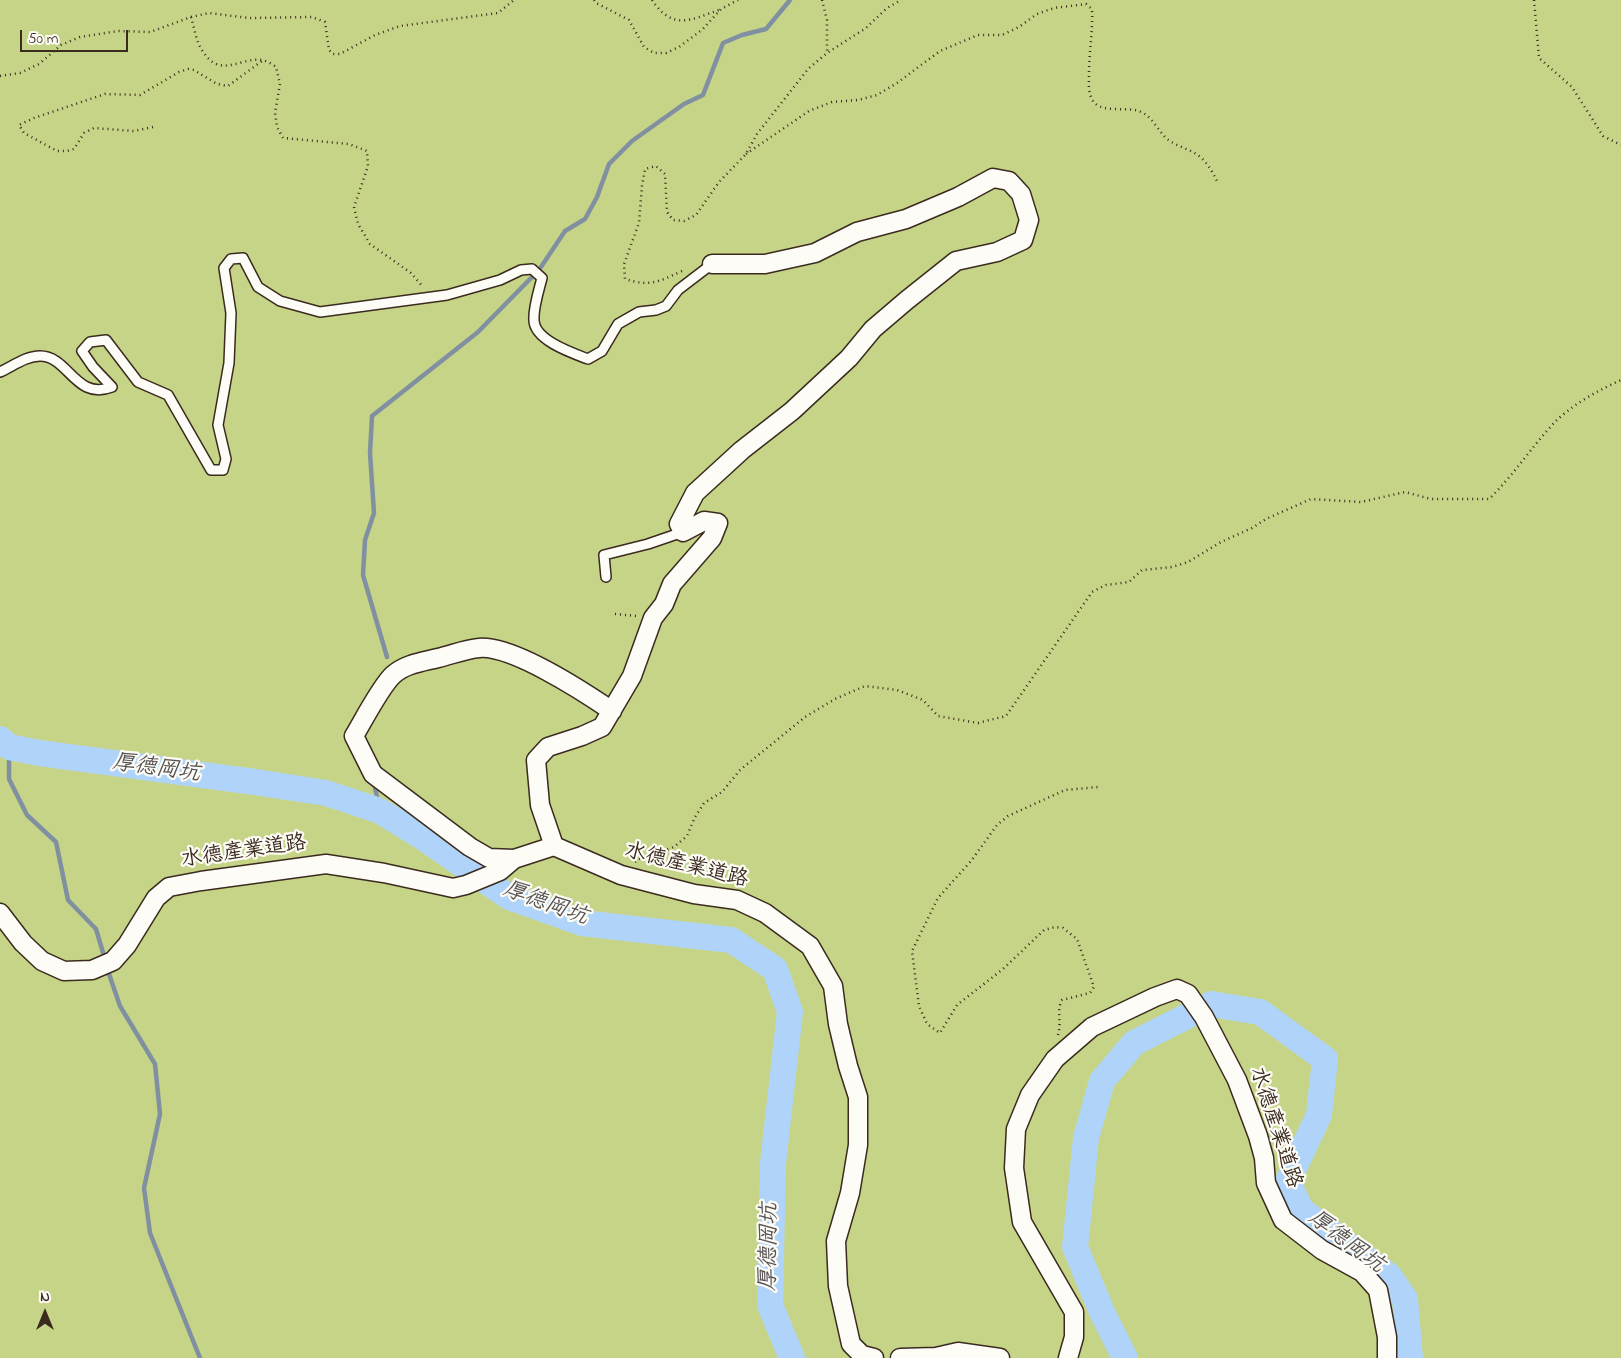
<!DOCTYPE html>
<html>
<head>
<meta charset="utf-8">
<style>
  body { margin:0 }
  #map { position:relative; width:1621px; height:1358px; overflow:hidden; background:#fdfcf7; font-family:"Indie Flower",sans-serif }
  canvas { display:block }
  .north { position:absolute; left:20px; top:1288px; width:50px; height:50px; -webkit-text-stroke:4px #fdfcf7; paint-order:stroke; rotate:0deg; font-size:14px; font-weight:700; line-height:20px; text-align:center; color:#3b2a1e }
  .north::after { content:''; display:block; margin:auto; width:18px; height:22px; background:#3b2a1e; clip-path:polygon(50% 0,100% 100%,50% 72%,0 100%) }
  .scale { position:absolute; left:20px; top:30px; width:108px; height:22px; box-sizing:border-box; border:2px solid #3b2a1e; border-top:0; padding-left:6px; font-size:15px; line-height:18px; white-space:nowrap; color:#3b2a1e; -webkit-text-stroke:4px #fdfcf7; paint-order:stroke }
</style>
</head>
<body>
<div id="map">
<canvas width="1621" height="1358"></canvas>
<div class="north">N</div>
<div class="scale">50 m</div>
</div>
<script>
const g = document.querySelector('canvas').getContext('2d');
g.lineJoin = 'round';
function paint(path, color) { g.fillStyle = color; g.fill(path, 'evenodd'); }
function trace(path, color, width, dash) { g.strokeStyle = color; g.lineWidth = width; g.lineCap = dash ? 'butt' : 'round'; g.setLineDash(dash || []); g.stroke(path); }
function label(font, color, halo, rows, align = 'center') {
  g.font = font + ' "Indie Flower","LXGW WenKai TC",sans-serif'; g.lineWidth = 4.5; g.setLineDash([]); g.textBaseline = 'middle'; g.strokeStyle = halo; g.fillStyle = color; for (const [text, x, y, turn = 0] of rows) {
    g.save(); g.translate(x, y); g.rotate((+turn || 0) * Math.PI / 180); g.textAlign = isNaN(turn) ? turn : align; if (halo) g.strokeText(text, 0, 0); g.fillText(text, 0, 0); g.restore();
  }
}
const green = new Path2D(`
  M0,0h1621v1358h-1621z`);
const stream = new Path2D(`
  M541,267l24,-36 20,-12 12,-22 12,-33 23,-23 52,-37 19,-9 20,-52 19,-8 24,-6 24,-29
  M387,657l-24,-82 2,-35 9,-27 -4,-60 2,-37 106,-84 54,-55
  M9,747v32l18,36 29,27 12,58 28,29 8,27
  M374,783l6,28
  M108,971l12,35 35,58 5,50 -16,74 6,45 50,125`);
const river = new Path2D(`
  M0,739l9,8 30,6 216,29 71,11 54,18 44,27 85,59 73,26 149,17 44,29 15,43 -17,151 -3,142 22,53
  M1125,1358l-23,-46 -27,-65 11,-109 16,-57 32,-38 77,-39 49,8 65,47 -6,56 -31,66 13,29 88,66 16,23 5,59`);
const path = new Path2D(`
  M594,0l2,3 33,17 15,27 10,6h12l13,-6 24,-18 18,-20 17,-9
  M652,0c21,31 38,20 67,10
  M822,0l5,20v33
  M1534,0l5,58 33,29 31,49 18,9
  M191,17c3,10 5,24 11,33 18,30 37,7 60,10 5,1 10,4 14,7l4,17 -5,29 2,14 6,11 66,6 18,7 1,15 -14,41 4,17 12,20 41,29 12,14
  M0,76l20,-3 19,-9 22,-19 19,-8 38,-6 32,1 41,-15 18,-4 40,5 63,-1 13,5 4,28 4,4h7l35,-19 25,-9 98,-13 16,-13
  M153,127l-19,4 -40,-3 -10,5 -10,16 -7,2h-10l-33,-18 -5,-8 15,-7 71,-24 35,1 39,-23 9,-3 6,1 23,14 11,2 34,-25
  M746,154l63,-43 23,-9 26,-2 19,-5 20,-12 43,-32 38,-16h24l17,-8 18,-13 17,-6 32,-4 6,5c1,22 -3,43 -3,65 0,8 -1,15 2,23 6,18 34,9 48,14 13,5 18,18 27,27 9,8 21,10 30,16 10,6 16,17 21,27
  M682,271c-24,11 -32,16 -57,8l-1,-15 15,-41 3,-37 3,-17 11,-3 9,8 2,38 6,8 11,1 12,-6 23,-33 27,-28 11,-20 51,-65 19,-16 39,-25 21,-20 14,-8
  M615,614l22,2
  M635,862l4,-3 35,-12 13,-11 8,-19 9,-14 18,-11 18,-22 65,-53 30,-18 30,-13 32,4 26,10 15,16 40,7 28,-7 86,-124 14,-7 23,-3 13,-12 30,-3 16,-5 33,-20 31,-14 14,-9 45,-20 50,3 44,-10 26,7h58c25,-24 43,-53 66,-77 18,-18 44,-32 66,-42
  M1058,1035c4,-13 -2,-24 4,-35l28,-7 4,-6 -17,-48 -14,-11 -8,-1 -11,3 -41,39 -46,36 -17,28 -13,-9 -8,-18 -7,-55 26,-53 33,-37 26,-36 11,-9 57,-26 33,-3`);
const service = new Path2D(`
  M0,372c13,-6 26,-16 40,-16 29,0 35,45 72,31l-19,-20 -11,-16 8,-9 16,-2 32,42 30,13 43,75h12l3,-11 -8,-34 11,-62 2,-50 -7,-45 7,-9 12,-1 15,29 22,14 40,11 127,-17 53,-15 21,-10 11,-1 10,9c-3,12 -9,30 -8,42 0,20 38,33 54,39l14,-8 16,-27 21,-12 17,-2 10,-4 12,-16 34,-26
  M606,577l-2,-22 44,-11 35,-12`);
const minor = new Path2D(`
  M554,846l-14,-41 -4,-45 12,-13 34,-11 20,-9 30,-51 21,-58 11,-14 8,-20 40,-46 6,-15 -14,-2 -21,11 -4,-8 16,-31 47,-43 50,-39 57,-53 24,-29 34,-29 49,-39 41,-9 26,-12 6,-20 -8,-26 -12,-13 -16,-3 -35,19 -52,22 -49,13 -42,21 -50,11h-53
  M514,859l-25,-1 -19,-11 -97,-73 -19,-38c9,-15 27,-50 39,-61 12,-11 29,-13 45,-17 13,-3 28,-9 41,-10 33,-3 105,44 133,63
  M0,913l23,30 19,18 22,10 28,-1 21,-9 14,-16 29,-47 13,-11 32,-6 125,-17 58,9 69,15 13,-3 34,-14 14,-12 40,-13 67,29 73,19 43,6 28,13 45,33 23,40 5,38 10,42 10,31v48l-8,48 -14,48 2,45 13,58 11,11 12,3
  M900,1358l36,-1 22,-5 42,6
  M1068,1358l6,-21v-25l-52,-90 -8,-54 2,-39 14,-34 25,-36 37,-32 63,-30 22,-8 11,5 16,23 33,63 21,56 6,22 2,25 17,37 39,30 40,22 16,18 9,47v21`);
const streetNames = [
  ["水德產業道路",244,853,-8],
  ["水德產業道路",686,867,14],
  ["水德產業道路",1274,1128,72]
];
const waterNames = [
  ["厚德岡坑",156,770,8],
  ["厚德岡坑",545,905,20],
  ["厚德岡坑",1345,1243,37],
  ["厚德岡坑",771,1247,-89]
];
paint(green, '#c6d487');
trace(stream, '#8190a1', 4.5);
trace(river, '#b0d4f9', 26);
trace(service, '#3b2a1e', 12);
trace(minor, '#3b2a1e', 21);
trace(path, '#3b2a1e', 2.5, [1, 4]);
trace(service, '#fdfcf7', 9);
trace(minor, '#fdfcf7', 18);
label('21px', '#3b2a1e', '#fdfcf7', streetNames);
label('italic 22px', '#585455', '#fdfcf7', waterNames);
</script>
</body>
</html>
